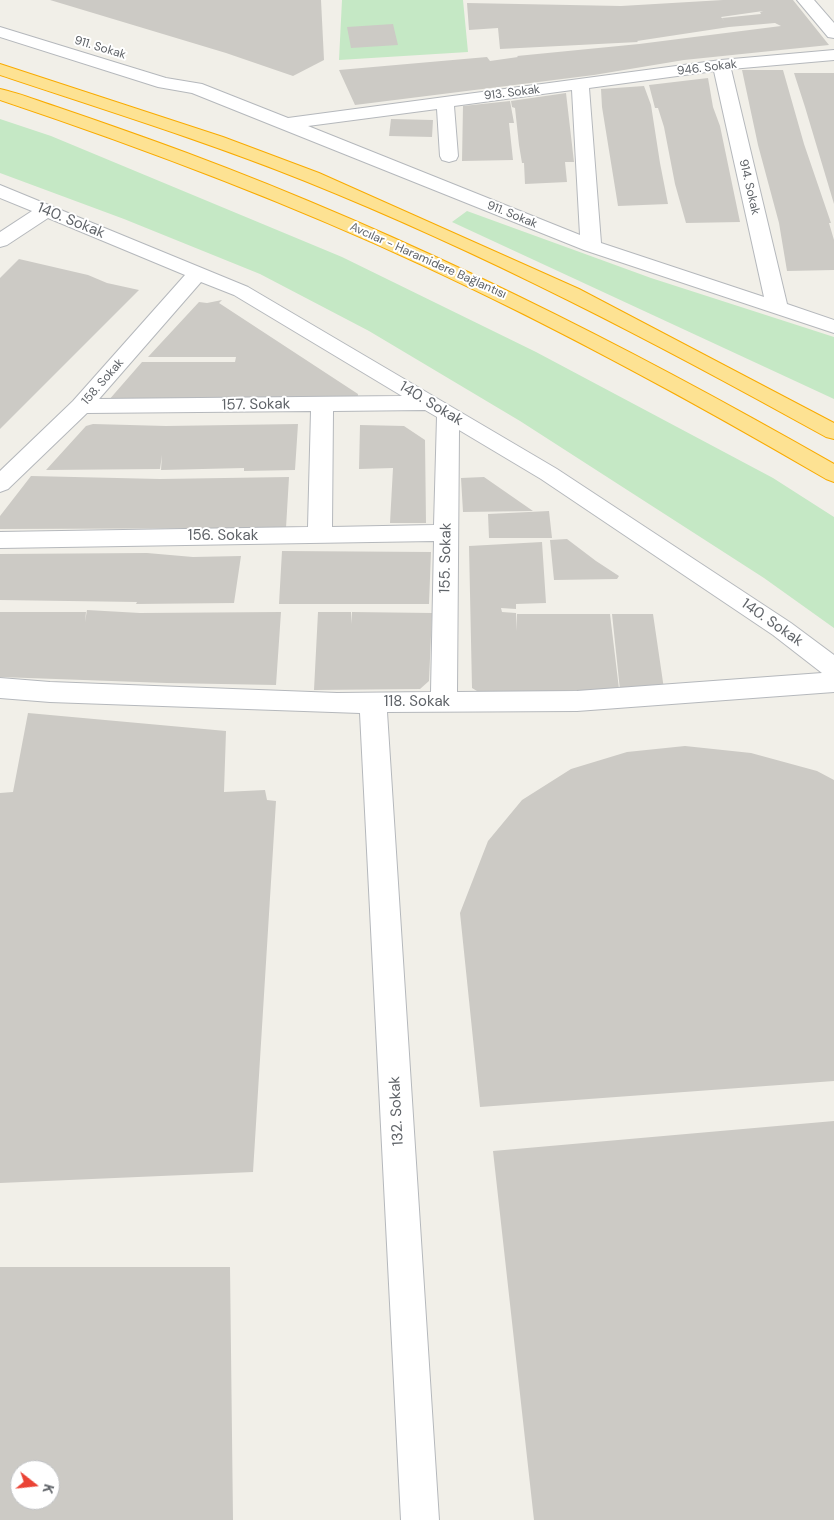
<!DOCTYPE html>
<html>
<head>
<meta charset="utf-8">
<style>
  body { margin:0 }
  #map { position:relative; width:834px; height:1520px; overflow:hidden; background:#f1efe8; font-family:"DM Sans",sans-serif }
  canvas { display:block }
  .north { position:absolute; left:10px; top:1460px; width:50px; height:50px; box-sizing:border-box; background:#fff; border:1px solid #bfc1c3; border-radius:50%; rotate:106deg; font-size:14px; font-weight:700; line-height:20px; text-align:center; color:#5f6368 }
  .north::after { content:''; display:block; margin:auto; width:18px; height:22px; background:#ea4335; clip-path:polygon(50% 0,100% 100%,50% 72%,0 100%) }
</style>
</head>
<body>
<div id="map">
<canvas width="834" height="1520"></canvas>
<div class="north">K</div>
</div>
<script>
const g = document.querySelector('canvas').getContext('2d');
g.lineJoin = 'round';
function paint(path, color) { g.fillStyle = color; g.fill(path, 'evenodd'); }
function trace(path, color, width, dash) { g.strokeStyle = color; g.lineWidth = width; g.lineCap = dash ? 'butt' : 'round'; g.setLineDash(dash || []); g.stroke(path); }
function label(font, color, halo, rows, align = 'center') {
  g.font = font + ' "DM Sans",sans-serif'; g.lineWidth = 4; g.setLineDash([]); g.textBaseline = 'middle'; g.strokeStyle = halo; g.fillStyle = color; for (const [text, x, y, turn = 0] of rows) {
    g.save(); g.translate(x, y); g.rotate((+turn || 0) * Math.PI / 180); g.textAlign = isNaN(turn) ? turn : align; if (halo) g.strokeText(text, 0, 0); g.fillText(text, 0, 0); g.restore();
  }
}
const green = new Path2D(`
  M342,0h121l5,52 -129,8z
  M0,119l51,17 291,121 194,95 237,126 61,39v111l-70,-50 -244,-157 -151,-90 -109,-57 -136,-55 -124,-46z
  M467,211l184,67 183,59v62l-382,-177z`);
const building = new Path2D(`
  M50,0h271l3,60 -31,16 -67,-23z
  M723,0h70l36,45 -145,15 -90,15 -239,30 -16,-35 148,-13 3,4 28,-4 -1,-1 122,-12 142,-18 -6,-3 -46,4 -92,14 1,1 -138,7 -2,-21 -29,2 -2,-27 154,3zM763,11l-3,1 1,2 -39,4 3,4 -4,-5z
  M393,24l5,21 -47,3 -4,-21z
  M742,70h41l21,74 27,79h-2l5,17v30l-47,1 -8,-48 -21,-78z
  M794,73h40v131l-29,-97z
  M708,78l5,29 7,19 20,96 -54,1 -11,-39 -11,-57 -6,-19h-3l-6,-23z
  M644,86l7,19 9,58 8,41 -50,2 -16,-99 -1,-18z
  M566,93l8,69h-9l2,20 -42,2 -1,-21h-2l-3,-18 -4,-37 -3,-1 -1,-6z
  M510,101l4,22h-5l4,37 -51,1 1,-55z
  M391,119l42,1 -1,17 -43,-1z
  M19,259l69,16 19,8 32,7 -139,139v-151z
  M222,300l-3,3 139,91 -1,9 -249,-2 34,-39h93l1,-5h-88l51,-55 8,1z
  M93,424l73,2 132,-2 -3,46 -51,1v-3l-83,2 1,-15 -2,14 -114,1 40,-44z
  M360,425l44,1 21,14 1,83h-36l3,-55 -34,1z
  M31,476l129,3 129,-2 -3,51 -286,1v-13z
  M484,477l49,34 -70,1 -2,-34z
  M549,511l3,27h-63l-1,-24z
  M567,539l29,22 23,15 -2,3 -63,1 -4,-40z
  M542,542l4,61 -30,1v5l-15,-1 1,4 14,1 1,18v-17h93l9,75 -137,5 -10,-6 -3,-142z
  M282,551l149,1 -2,52h-150z
  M147,553l46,4 48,-1 -7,47 -98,1 1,-2 -137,-2v-46z
  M87,610l53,3 141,-1 -5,73 -109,-2 -167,-6v-65h86l-1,10z
  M318,612h33l1,12v-12l80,1 -3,68 -9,8 -106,1z
  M612,614h41l11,75 -44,1z
  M28,713l198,18 -2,61 41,-2 2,10 9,1 -23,371 -253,11v-390l13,-1z
  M685,746l66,7 66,18 17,9v301l-354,26 -20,-194 28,-72 34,-41 49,-31 56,-17z
  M834,1121v399h-300l-41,-369z
  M0,1267h230l3,253h-233zM20,1470h30v30h-30z`);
const minor = new Path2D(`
  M797,0h17l20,23v15l-6,-1z
  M0,27l166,51 36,6 86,34 433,-58 113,-10v10l-103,9 56,235 47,16v13l-250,-83 -392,-157 -34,-6 -158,-50zM714,71l50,226 -163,-54 -12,-155zM572,90l8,145 -272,-109 129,-17 3,47 2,4 7,2 7,-2 2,-4 -4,-50z
  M0,185l248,102 309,182 234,154 43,32v37l-257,19 -190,1 52,808h-38l-41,-807 -310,-11 -50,-4v-20l50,4 287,11 94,-1 3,-151 -434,7v-16l308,-5 3,-116 -224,2 -79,76 -8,3v-21l73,-70 112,-126 -137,-57 -41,27 -7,2v-15l32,-21 -32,-13zM201,282l33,13 168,101 -303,3zM425,410l12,7 -3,108 -102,2 1,-116zM459,430l82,49 232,156 49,38 -245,18 -120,1z`);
const highway = new Path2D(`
  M0,64l223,73 96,36 260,116 255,134v16l-8,-2c-169,-94 -342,-184 -521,-256 -100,-40 -203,-72 -305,-106z
  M0,89c19,4 38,12 57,18 44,15 87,30 130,46 225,84 439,192 647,311v18l-8,-3c-132,-77 -266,-150 -404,-214 -138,-64 -279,-117 -422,-165z`);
const farStreetnames = [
  ["911. Sokak",100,48,17],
  ["946. Sokak",707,68,-7],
  ["913. Sokak",512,93,-7],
  ["914. Sokak",749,187,77],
  ["911. Sokak",512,215,22],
  ["Avcılar - Haramidere Bağlantısı",428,261,24],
  ["158. Sokak",103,382,-49]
];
const streetNames = [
  ["140. Sokak",71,221,22],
  ["140. Sokak",431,404,31],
  ["157. Sokak",256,405,-1],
  ["156. Sokak",223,536],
  ["155. Sokak",446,558,-89],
  ["140. Sokak",772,623,35],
  ["118. Sokak",417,702],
  ["132. Sokak",397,1111,-93]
];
paint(green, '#c5e8c5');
paint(building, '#cccac5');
trace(minor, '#b5b8bc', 2);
trace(highway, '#f9ab00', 2);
paint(minor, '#fff');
paint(highway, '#fde293');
label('12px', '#5f6368', '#fff', farStreetnames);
label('15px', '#5f6368', '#fff', streetNames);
</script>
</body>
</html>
